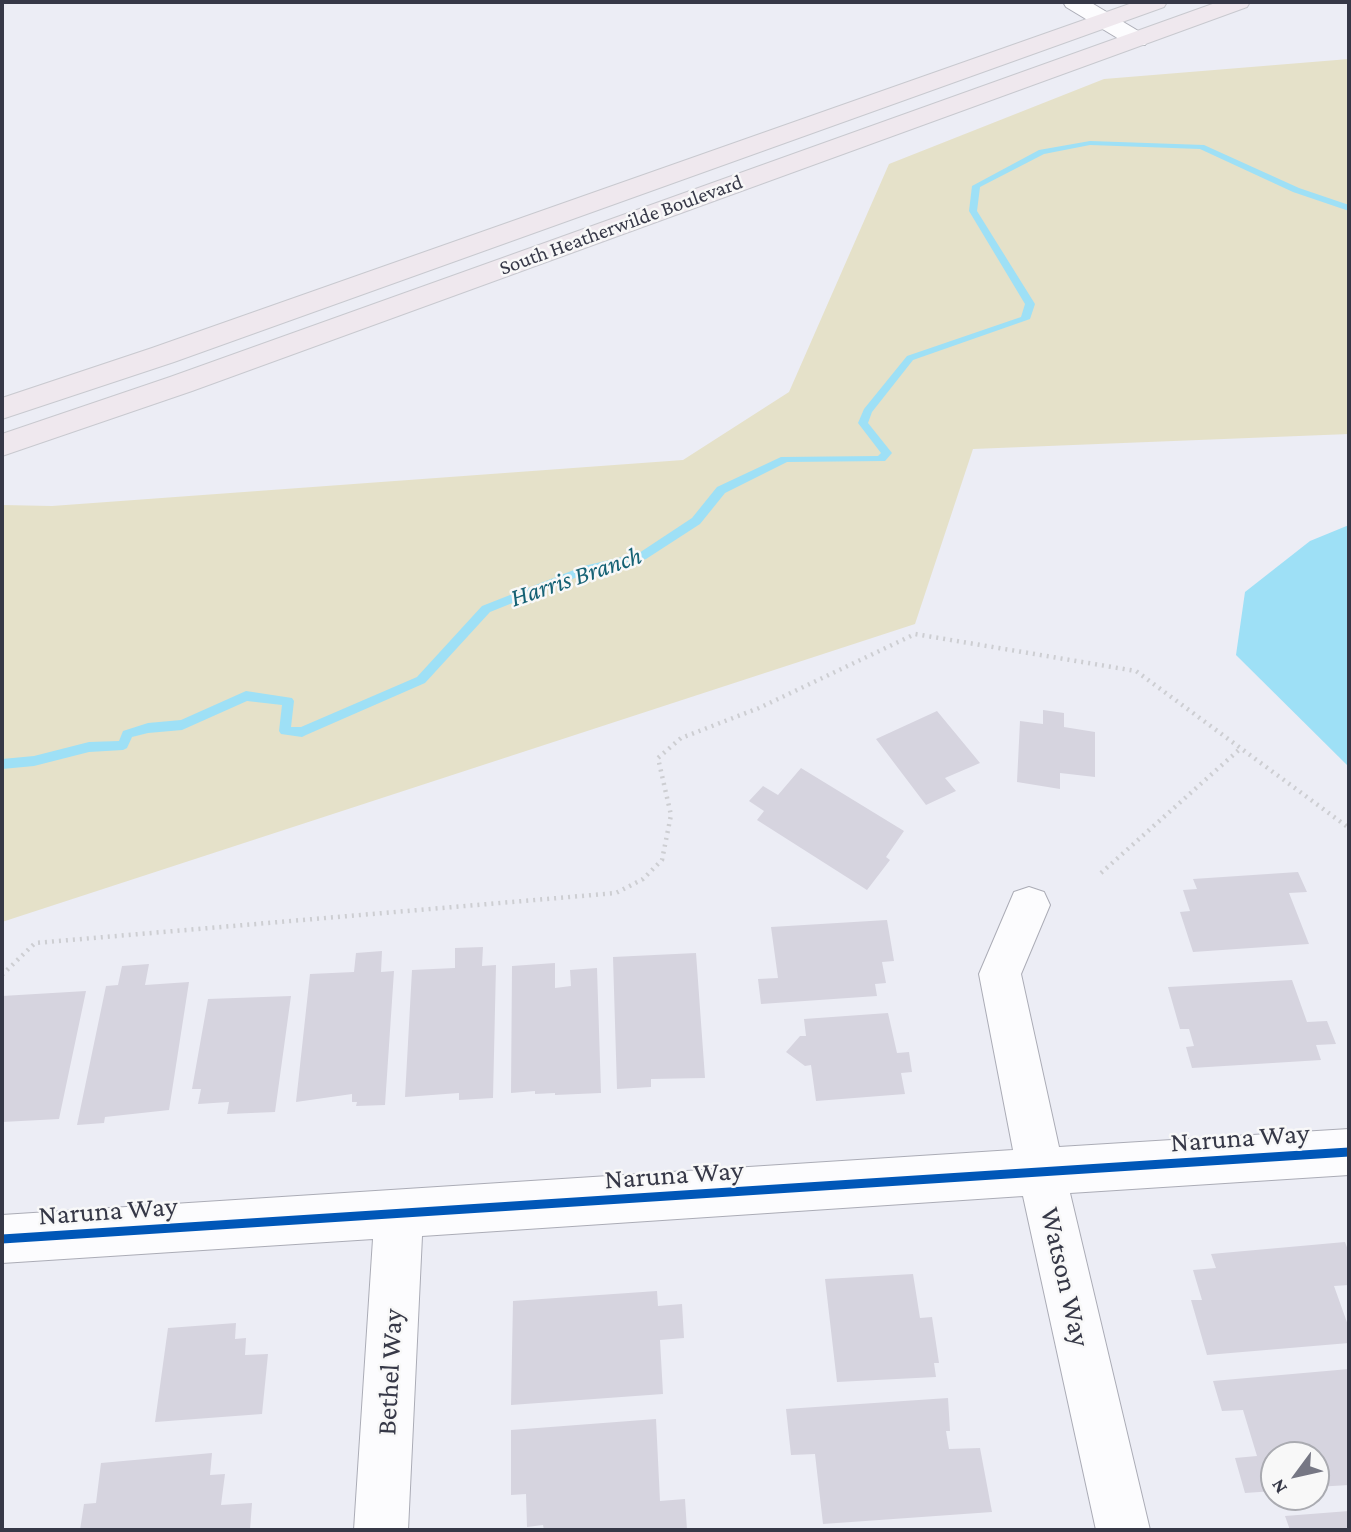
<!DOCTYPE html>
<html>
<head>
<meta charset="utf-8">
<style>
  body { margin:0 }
  #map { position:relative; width:1351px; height:1532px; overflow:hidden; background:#ecedf5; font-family:"Crimson Pro",serif }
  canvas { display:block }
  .frame { position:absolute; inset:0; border:4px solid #363847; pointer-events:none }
  .north { position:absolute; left:1260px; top:1441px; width:70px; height:70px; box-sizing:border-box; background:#f8f8f8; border:2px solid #aaabb1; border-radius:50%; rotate:237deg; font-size:19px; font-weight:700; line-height:28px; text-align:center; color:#363847 }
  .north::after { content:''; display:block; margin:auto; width:24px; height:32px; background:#767784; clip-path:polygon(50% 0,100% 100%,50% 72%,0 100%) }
</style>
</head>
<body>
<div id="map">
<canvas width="1351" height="1532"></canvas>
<div class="frame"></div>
<div class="north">N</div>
</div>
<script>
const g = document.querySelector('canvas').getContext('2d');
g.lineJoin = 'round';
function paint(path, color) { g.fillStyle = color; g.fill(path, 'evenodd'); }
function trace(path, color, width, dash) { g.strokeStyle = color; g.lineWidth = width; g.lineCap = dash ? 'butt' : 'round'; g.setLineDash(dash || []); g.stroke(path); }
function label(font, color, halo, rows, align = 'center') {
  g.font = font + ' "Crimson Pro",serif'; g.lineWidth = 5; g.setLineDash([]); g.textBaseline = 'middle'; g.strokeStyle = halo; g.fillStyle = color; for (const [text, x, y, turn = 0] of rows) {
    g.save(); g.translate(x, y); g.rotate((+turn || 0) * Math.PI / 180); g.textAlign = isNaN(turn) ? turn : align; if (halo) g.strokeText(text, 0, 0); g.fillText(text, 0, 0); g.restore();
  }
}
const green = new Path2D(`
  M1349,59v375l-376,15 -58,175 -913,298v-417l50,1 631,-46 106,-68 100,-228 215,-85z`);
const water = new Path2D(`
  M1349,525v242l-113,-112 9,-63 65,-51z`);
const stream = new Path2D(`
  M1090,141l114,4 95,43 50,17v6l-56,-19 -93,-43 -110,-4 -46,9 -64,33 -3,24 58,93 -5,15 -117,41 -41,52 -4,11 24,30 -7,8 -98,1 -62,31 -25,31 -54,35 -56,13 -100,40 -65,71 -119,52 -4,2 -21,-3 -2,-3 3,-26 -35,-4 -65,29 -34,3 -16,4 -5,11 -4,2 -34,2 -55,14 -32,3v-10l32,-3 55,-14 30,-1 4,-10 25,-8 33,-3 65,-29 46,7 2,3 -3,26h10l116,-50 65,-71 102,-40 55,-13 53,-35 25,-31 64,-30 97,-1 3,-3 -23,-30 6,-14 43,-53 114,-39 4,-13 -56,-93 3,-25 67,-36z`);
const building = new Path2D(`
  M1043,710l21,3v14l31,5v45l-35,-4v16l-43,-7 3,-61 23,3z
  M937,711l43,52 -35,15 11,13 -30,14 -50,-66z
  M801,768l103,63 -18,26 4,3 -23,30 -110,-70 7,-9 -15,-10 14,-15 15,9z
  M1298,872l9,20 -18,1 20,51 -116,8 -13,-40 10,-1 -7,-21 14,-1 -4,-10z
  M887,920l7,41 -12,1 4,21 -11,1 2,12 -116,8 -3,-25 20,-1 -7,-51z
  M483,947l-1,19 14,-1 -3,133 -34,2v-7l-54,4 7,-127 43,-2v-20z
  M382,951l-1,21 13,-1 -9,134 -29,1 1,-4h-5v-8l-56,8 14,-128 44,-2 2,-19z
  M696,953l9,125 -54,1v8l-34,2 -4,-132z
  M555,963v25l16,-2 -1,-16 27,-2 4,125 -46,2v-2l-20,1v-3l-24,2 1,-127z
  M149,964l-4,21 44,-3 -20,128 -64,7 -1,6 -27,2 29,-139 12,-1 4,-19z
  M1292,980l15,42 20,-1 9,23 -20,1 5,15 -129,8 -6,-21 8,-1 -5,-17h-9l-12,-42z
  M86,991l-27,128 -57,3v-126z
  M291,996l-16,116 -48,2 2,-12 -31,2 3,-15h-9l16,-90z
  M888,1013l9,40 12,-1 3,20 -11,1 4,21 -89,7 -5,-36 -6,1 -19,-14 14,-16h6l-2,-17z
  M1345,1242l4,11v32l-15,1 15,42v15l-142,12 -16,-55h11l-9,-30 23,-2 -5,-14z
  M913,1274l7,44 12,-1 7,46h-5l2,14 -99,5 -12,-103z
  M657,1291l1,15 24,-2 2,34 -24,2 3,54 -152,11 2,-104z
  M236,1323l-1,16 11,-1 -1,17 23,-1 -6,60 -107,8 13,-94z
  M1349,1369v116l-33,2v-32h-42v36l-29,2 -10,-35 22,-2 -14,-46 -21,1 -9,-30z
  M948,1398l2,33h-4l3,18 31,-1 12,64 -169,12 -8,-70 -24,1 -5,-46z
  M656,1419l4,82 25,-2 2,31h-143l-1,-5 -16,2 -1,-33 -15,1v-65z
  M212,1453l-2,22 15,-1 -4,31 31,-2 -2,27h-170l4,-26 12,-1 5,-40z
  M1349,1511v19h-59l-5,-14z`);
const path = new Path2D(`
  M1101,873l140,-125
  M2,975l33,-32 581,-50 27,-14 19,-19 9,-45 -13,-57 23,-20 78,-30 156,-74 221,37 213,157`);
const minor = new Path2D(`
  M1063,2h27l55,33 4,5 -4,5h-16l-63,-38z
  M1029,887l15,5 6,13 -29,69 38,173 290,-18v46l-279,18 80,337h-54l-73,-334 -601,40 -14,294h-54l19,-291 -371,24v-48l1011,-65 -34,-176 35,-82z`);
const major = new Path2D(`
  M1135,2h32l-3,5 -990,355 -172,57v-21l150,-50z
  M1218,2h32l-3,5 -1055,384 -190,65v-22l168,-57z`);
const cycleway = new Path2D(`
  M2,1239l1347,-87`);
const farStreetnames = [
  ["South Heatherwilde Boulevard",621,225,-20]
];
const waterNames = [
  ["Harris Branch",576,577,-19]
];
const nearStreetnames = [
  ["Naruna Way",1240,1138,-4],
  ["Naruna Way",674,1175,-4],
  ["Naruna Way",108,1211,-4],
  ["Watson Way",1065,1277,77],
  ["Bethel Way",390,1372,-87]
];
paint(green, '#e5e1c9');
paint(water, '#9ee0f6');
paint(stream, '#9ee0f6');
paint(building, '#d6d4df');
trace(minor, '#abacb6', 2);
trace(major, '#c8c9cf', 2);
trace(path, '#cdced2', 4.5, [2, 5]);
paint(minor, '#fcfcfe');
paint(major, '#efe8ee');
trace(cycleway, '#0057b8', 9);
label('21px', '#363847', '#f8f8f8', farStreetnames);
label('italic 26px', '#146174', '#f8f8f8', waterNames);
label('28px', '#363847', '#f8f8f8', nearStreetnames);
</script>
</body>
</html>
